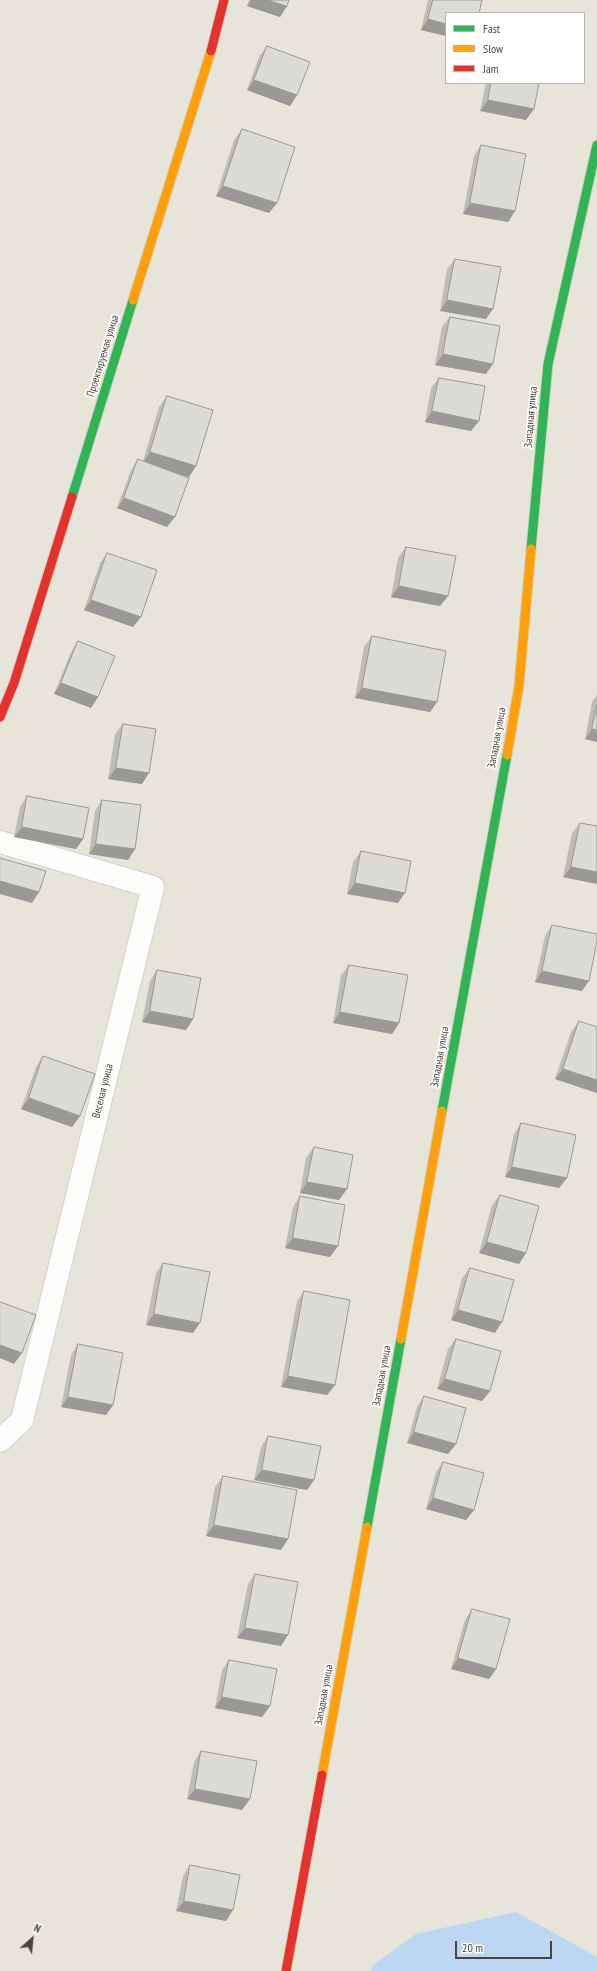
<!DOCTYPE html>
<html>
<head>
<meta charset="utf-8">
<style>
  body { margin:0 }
  #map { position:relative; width:597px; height:1971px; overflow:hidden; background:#f3f2ed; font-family:"PT Sans Narrow",sans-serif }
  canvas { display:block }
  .legend { position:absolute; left:445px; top:12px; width:140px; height:72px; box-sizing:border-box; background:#fff; border:1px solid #b7b5af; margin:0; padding:5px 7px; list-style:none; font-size:12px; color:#4b4538 }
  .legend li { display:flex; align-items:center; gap:8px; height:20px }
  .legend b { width:20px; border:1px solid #b7b5af }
  .north { position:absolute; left:12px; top:1919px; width:40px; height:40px; -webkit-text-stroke:3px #fff; paint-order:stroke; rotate:27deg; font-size:11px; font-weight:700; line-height:16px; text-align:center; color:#4b4538 }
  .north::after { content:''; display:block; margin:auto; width:14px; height:18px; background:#4b4538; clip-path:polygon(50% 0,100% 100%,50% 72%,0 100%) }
  .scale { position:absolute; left:455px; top:1941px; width:97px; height:18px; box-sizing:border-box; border:2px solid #4b4538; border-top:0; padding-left:5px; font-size:12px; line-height:14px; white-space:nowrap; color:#4b4538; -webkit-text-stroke:3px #fff; paint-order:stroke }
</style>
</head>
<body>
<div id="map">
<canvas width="597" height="1971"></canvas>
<ul class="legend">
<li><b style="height:5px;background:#30b455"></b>Fast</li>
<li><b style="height:5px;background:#ff9f0a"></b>Slow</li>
<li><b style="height:5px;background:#e5322d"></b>Jam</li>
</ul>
<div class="north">N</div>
<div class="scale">20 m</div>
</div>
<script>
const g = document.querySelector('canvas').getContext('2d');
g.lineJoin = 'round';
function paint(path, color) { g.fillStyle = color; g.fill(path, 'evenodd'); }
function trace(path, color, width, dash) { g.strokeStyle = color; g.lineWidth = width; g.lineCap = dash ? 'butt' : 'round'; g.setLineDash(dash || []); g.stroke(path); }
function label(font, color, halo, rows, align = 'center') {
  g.font = font + ' "PT Sans Narrow",sans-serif'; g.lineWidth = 3.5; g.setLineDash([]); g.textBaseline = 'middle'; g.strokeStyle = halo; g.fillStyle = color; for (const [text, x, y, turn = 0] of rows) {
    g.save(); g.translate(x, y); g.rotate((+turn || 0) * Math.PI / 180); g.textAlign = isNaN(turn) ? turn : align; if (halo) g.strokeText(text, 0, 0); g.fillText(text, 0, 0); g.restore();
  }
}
const residential = new Path2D(`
  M0,0h597v1971h-597zM446,13h138v70h-138z`);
const water = new Path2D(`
  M516,1912l81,45v14h-226l2,-6 43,-31z`);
const street = new Path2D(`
  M0,842l153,45 -131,533 -22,21`);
const fast = new Path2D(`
  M72,497l61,-197
  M531,549l17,-185 49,-219
  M442,1111l65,-356
  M367,1527l34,-188`);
const slow = new Path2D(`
  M133,300l78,-249
  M507,755l12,-69 12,-137
  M401,1339l41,-228
  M322,1775l45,-248`);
const jam = new Path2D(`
  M211,51l13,-51
  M0,717l14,-34 58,-186
  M286,1971l36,-196`);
const wall = new Path2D(`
  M249,0h40l-2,6 -7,11 -33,-11z
  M428,0h54l-36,13v23l-25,-6z
  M267,46l30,49 -7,11 -43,-16 12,-33z
  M486,83h53l-13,37 -46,-9z
  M242,129l27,84 -53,-17 18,-56z
  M481,145l34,66 -7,11 -45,-8 11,-58z
  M455,259l38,50 -7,10 -46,-8 7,-42z
  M450,317l36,57 -51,-9 7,-38z
  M439,378l32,53 -46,-9 6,-34z
  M167,396l29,70 -7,11 -19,-6 -3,56 -50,-19 14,-38 7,-11 5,2 16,-54z
  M406,547l42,49 -8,10 -49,-9 7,-39z
  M107,553l26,74 -49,-17 16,-47z
  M372,636l65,66 -7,10 -75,-14 9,-51z
  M78,641l13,67 -37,-14 17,-42z
  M597,695v47l-12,-3 7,-37z
  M123,724l19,60 -34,-5 7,-45z
  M27,796l56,43 -7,10 -62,-12 6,-30z
  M102,800l33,49 -7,11 -39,-6 6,-43z
  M580,823l17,3v58l-34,-7 9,-44z
  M361,851l37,52 -51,-9 6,-32z
  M552,925l30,66 -47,-9 10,-46z
  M349,965l50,58 -7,11 -59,-11 8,-48z
  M157,970l36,49 -7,11 -44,-8 8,-41z
  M579,1021l18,6v66l-42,-14 16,-47z
  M43,1056l37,60 -8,11 -51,-18 15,-42z
  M521,1123l46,55 -8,10 -54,-11 9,-43z
  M314,1147l33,42 -8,11 -39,-7 6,-35z
  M500,1195l19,69 -40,-11 13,-48z
  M300,1196l30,61 -45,-9 8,-41z
  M163,1263l30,70 -47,-8 10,-52z
  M470,1268l25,65 -44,-13 11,-42z
  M304,1291l31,94 -8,10 -46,-8 16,-86z
  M456,1339l34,52 -8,10 -45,-12 11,-40z
  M78,1344l35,61 -7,10 -45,-8 10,-52z
  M424,1396l32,48 -8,10 -41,-11 10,-36z
  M268,1436l46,44 -7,10 -53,-10 7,-33z
  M443,1462l31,48 -8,10 -40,-11 10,-37z
  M223,1476l65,63 -7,11 -75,-14 9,-49z
  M255,1574l26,72 -44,-8 11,-54z
  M472,1609l24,60 -7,10 -38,-10 14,-49z
  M229,1660l41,46 -8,11 -47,-9 7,-38z
  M201,1751l49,48 -8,11 -55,-11 7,-37z
  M190,1865l36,56 -50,-10 7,-35z`);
const shadedWall = new Path2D(`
  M251,0h17l19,6 -7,11 -33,-11z
  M428,19l18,5v12l-25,-6z
  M254,80l43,15 -7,11 -43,-16z
  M488,100l46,9 -8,11 -46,-9z
  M223,186l54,17 -8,10 -53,-17z
  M470,203l45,8 -7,11 -45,-8z
  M447,300l46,9 -7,10 -46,-8z
  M443,354l50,10 -7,10 -51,-9z
  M432,411l47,10 -8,10 -46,-9z
  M150,452l46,14 -7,11 -46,-14z
  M124,498l51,19 -8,10 -50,-19z
  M399,586l49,10 -8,10 -49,-9z
  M91,600l50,17 -8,10 -49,-17z
  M61,683l37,14 -7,11 -37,-14z
  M362,688l75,14 -7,10 -75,-14z
  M592,729l5,1v12l-12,-3z
  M116,768l33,5 -7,11 -34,-5z
  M22,827l61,12 -7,10 -62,-12z
  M96,844l39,5 -7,11 -39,-6z
  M571,867l26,5v12l-34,-7z
  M0,881l39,11 -7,11 -32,-9z
  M355,883l50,10 -7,10 -51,-9z
  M542,971l47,10 -7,10 -47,-9z
  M150,1011l43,8 -7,11 -44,-8z
  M340,1012l59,11 -7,11 -59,-11z
  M563,1069l34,11v13l-42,-14z
  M29,1098l51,18 -8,11 -51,-18z
  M512,1167l55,11 -8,10 -54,-11z
  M307,1182l40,7 -8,11 -39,-7z
  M293,1238l45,8 -8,11 -45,-9z
  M487,1242l39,11 -7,11 -40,-11z
  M458,1310l44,12 -7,11 -44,-13z
  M154,1314l46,9 -7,10 -47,-8z
  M0,1345l22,8 -8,11 -14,-6z
  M288,1376l47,9 -8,10 -46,-8z
  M445,1379l45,12 -8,10 -45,-12z
  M68,1397l45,8 -7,10 -45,-8z
  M414,1432l42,12 -8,10 -41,-11z
  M262,1470l52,10 -7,10 -53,-10z
  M433,1498l41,12 -8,10 -40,-11z
  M214,1525l74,14 -7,11 -75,-14z
  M245,1628l43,7 -7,11 -44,-8z
  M458,1658l38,11 -7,10 -38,-10z
  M222,1697l48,9 -8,11 -47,-9z
  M195,1789l55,10 -8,11 -55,-11z
  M184,1901l49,9 -7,11 -50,-10z`);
const building = new Path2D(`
  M268,0h21l-2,6z
  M433,0h49l-3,13h-33v11l-18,-5z
  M267,46l43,16 -13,33 -43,-15z
  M491,83h48l-5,26 -46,-9z
  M242,129l53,18 -18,56 -54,-17z
  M481,145l45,9 -11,57 -45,-8z
  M455,259l46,8 -8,42 -46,-9z
  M450,317l50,9 -7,38 -50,-10z
  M439,378l46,8 -6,35 -47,-10z
  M167,396l46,14 -17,56 -46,-14z
  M138,459l51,19 -14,39 -51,-19z
  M406,547l50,9 -8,40 -49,-10z
  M107,553l50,17 -16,47 -50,-17z
  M372,636l74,15 -9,51 -75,-14z
  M78,641l37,15 -17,41 -37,-14z
  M597,705v25l-5,-1z
  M123,724l33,5 -7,44 -33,-5z
  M27,796l62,12 -6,31 -61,-12z
  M102,800l39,5 -6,44 -39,-5z
  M580,823l17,3v46l-26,-5z
  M361,851l50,10 -6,32 -50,-10z
  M0,858l46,13 -7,21 -39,-11z
  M552,925l45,9v7l-8,40 -47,-10z
  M349,965l59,10 -9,48 -59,-11z
  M157,970l44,8 -8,41 -43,-8z
  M579,1021l18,6v53l-34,-11z
  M43,1056l52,18 -15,42 -51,-18z
  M521,1123l55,12 -9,43 -55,-11z
  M314,1147l39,8 -6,34 -40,-7z
  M500,1195l39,11 -13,47 -39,-11z
  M300,1196l45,9 -7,41 -45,-8z
  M163,1263l47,9 -10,51 -46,-9z
  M470,1268l44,12 -12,42 -44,-12z
  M304,1291l46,9 -15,85 -47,-9z
  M0,1302l36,13 -14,38 -22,-8z
  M456,1339l45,12 -11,40 -45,-12z
  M78,1344l45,9 -10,52 -45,-8z
  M424,1396l42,12 -10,36 -42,-12z
  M268,1436l53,10 -7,34 -52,-10z
  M443,1462l41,11 -10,37 -41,-12z
  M223,1476l74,14 -9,49 -74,-14z
  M255,1574l43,8 -10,53 -43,-7z
  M472,1609l38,10 -14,50 -38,-11z
  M229,1660l48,9 -7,37 -48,-9z
  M201,1751l56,10 -7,38 -55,-10z
  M190,1865l50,10 -7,35 -49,-9z`);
const streetNames = [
  ["Проектируемая улица",103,356,-73],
  ["Западная улица",531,417,-85],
  ["Западная улица",497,738,-80],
  ["Западная улица",440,1057,-80],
  ["Веселая улица",103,1091,-76],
  ["Западная улица",382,1376,-80],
  ["Западная улица",324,1695,-80]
];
paint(residential, '#e7e5da');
paint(water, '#bcd6f3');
trace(street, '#d1d0ca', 24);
trace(fast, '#d3d0c4', 11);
trace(slow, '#d3d0c4', 11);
trace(jam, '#d3d0c4', 11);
trace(street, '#fdfdfc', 22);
trace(fast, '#30b455', 9);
trace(slow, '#ff9f0a', 9);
trace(jam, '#e5322d', 9);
paint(wall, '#bebcb7');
paint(shadedWall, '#9b9995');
paint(building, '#dddbd5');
trace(building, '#9b9995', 1);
label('11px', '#4b4538', '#fff', streetNames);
</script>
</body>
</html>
